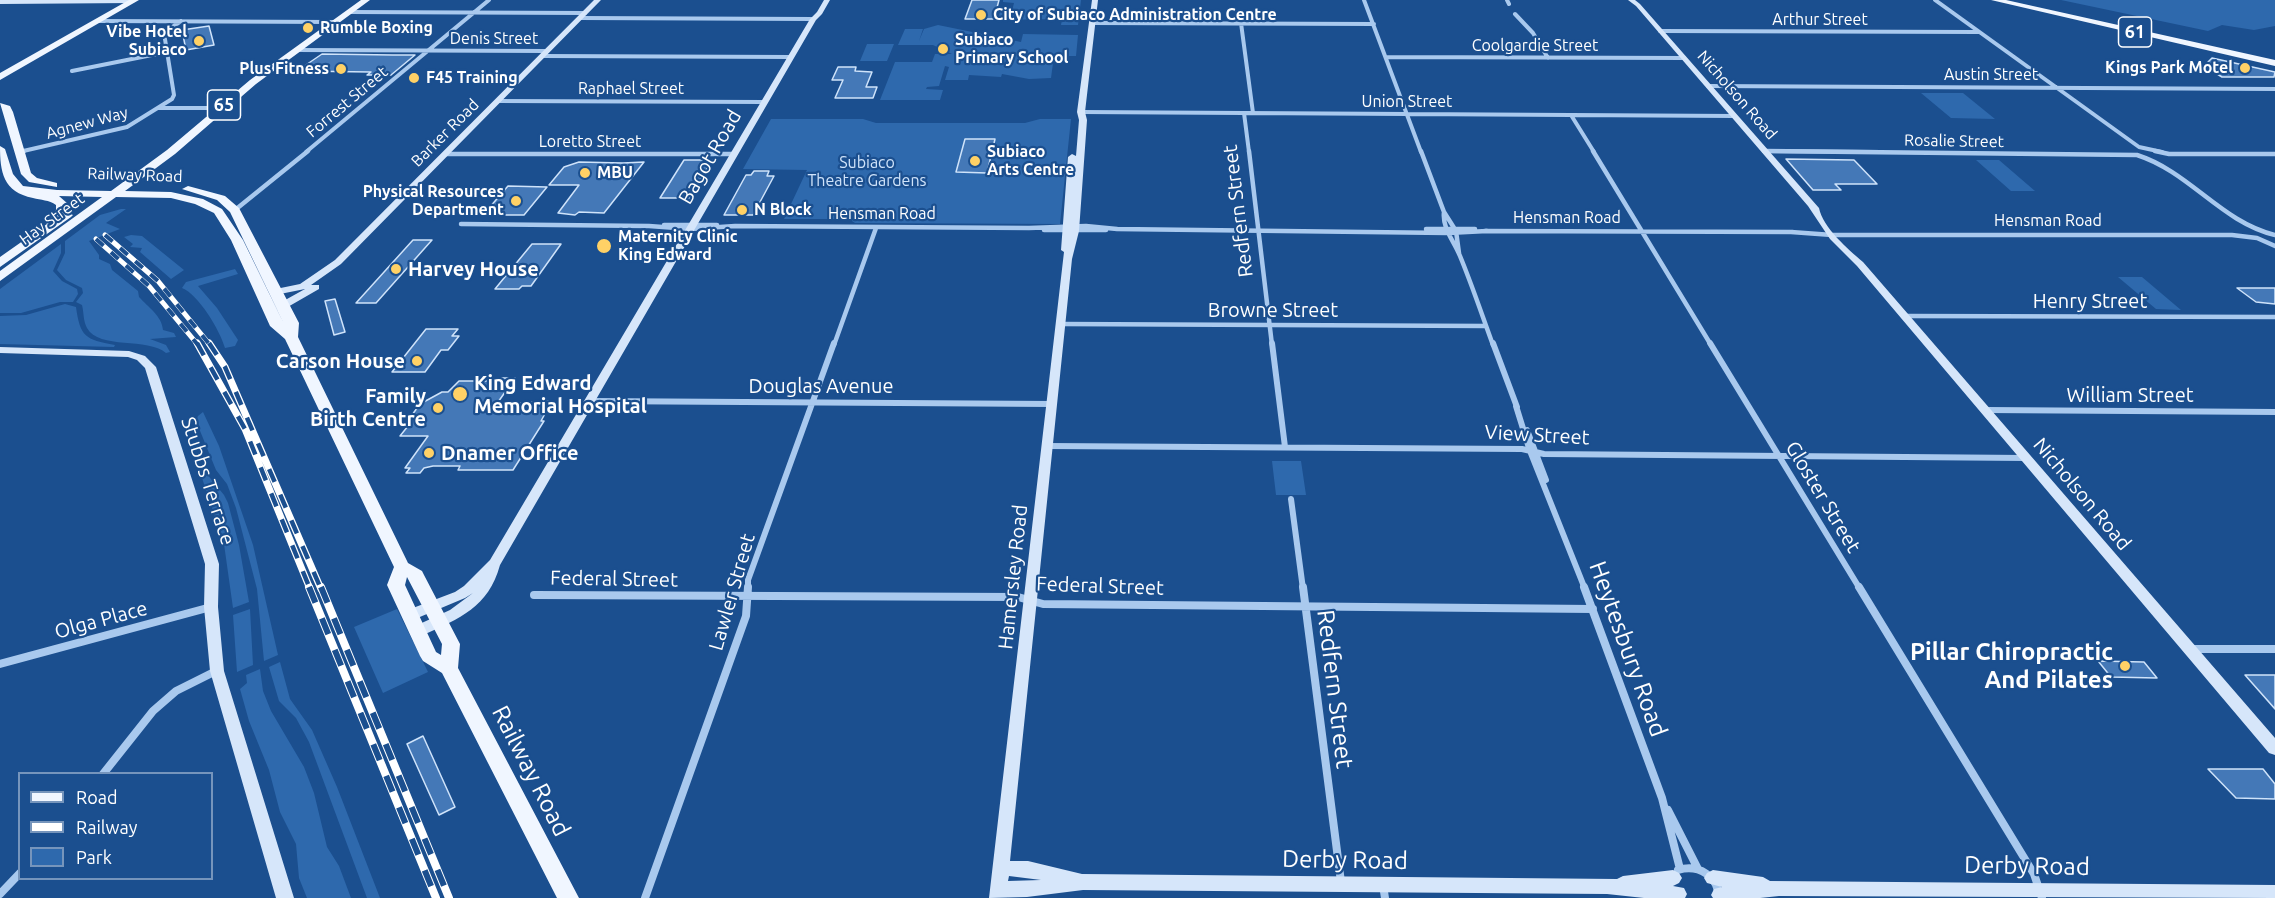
<!DOCTYPE html>
<html>
<head>
<meta charset="utf-8">
<style>
  body { margin:0 }
  #map { position:relative; width:2275px; height:898px; overflow:hidden; background:#1b4f8f; font-family:Ubuntu,sans-serif }
  canvas { display:block }
  .legend { position:absolute; left:18px; top:772px; width:195px; height:108px; box-sizing:border-box; background:#1b4f8f; border:2px solid #7695bc; margin:0; padding:8px 10px; list-style:none; font-size:18px; color:#fff }
  .legend li { display:flex; align-items:center; gap:12px; height:30px }
  .legend b { width:30px; border:2px solid #7695bc }
</style>
</head>
<body>
<div id="map">
<canvas width="2275" height="898"></canvas>
<ul class="legend">
<li><b style="height:8px;background:#f0f6ff"></b>Road</li>
<li><b style="height:8px;background:#fff"></b>Railway</li>
<li><b style="height:16px;background:#2e69ad"></b>Park</li>
</ul>
</div>
<script>
const g = document.querySelector('canvas').getContext('2d');
g.lineJoin = 'round';
function paint(path, color) { g.fillStyle = color; g.fill(path, 'evenodd'); }
function trace(path, color, width, dash) { g.strokeStyle = color; g.lineWidth = width; g.lineCap = dash ? 'butt' : 'round'; g.setLineDash(dash || []); g.stroke(path); }
function label(font, color, halo, rows, align = 'center') {
  g.font = font + ' Ubuntu,sans-serif'; g.lineWidth = 4.5; g.setLineDash([]); g.textBaseline = 'middle'; g.strokeStyle = halo; g.fillStyle = color; for (const [text, x, y, turn = 0] of rows) {
    g.save(); g.translate(x, y); g.rotate((+turn || 0) * Math.PI / 180); g.textAlign = isNaN(turn) ? turn : align; if (halo) g.strokeText(text, 0, 0); g.fillText(text, 0, 0); g.restore();
  }
}
const green = new Path2D(`
  M1003,0h78l-3,25h-17l1,-6 -64,1 2,-8 12,-1 2,-8 -11,-1z
  M2061,0h214v26l-21,4 -32,-5 -14,6z
  M938,25l83,17 2,-8 55,1 -2,21h-29l-1,7h7l-2,15 -22,1 -27,-5 -1,3 -32,-2 -1,5h-23l4,-13 -4,-1 -6,20 -12,1 -1,2 17,1 -3,10h-60l15,-38h37l3,-8h17l-19,-9h-35l7,-16h18l-4,12 5,-12z
  M867,44h27l-7,17h-27z
  M1921,93h42l32,26 -44,-1z
  M771,119h92l13,4h149l15,-4h31l-11,105 -205,-1 -6,-4h-65l23,-49 -64,-1z
  M1976,160h23l36,31h-24z
  M121,209h5l-20,14 14,6 -31,12 10,14v4l11,5 2,6 26,21 1,6c9,10 23,19 24,33l11,3 2,4 -26,2 16,6 4,7 -4,1c-18,-16 -67,-3 -79,-25 -4,-7 -3,-15 -5,-23l-6,-3 7,-9 -1,-5 -16,-8 -9,-10 8,-17v-12l35,-26z
  M131,235l11,1 42,34 -13,9 -31,-27 2,-4 -12,-1 3,-3 -9,-7z
  M61,244v9l-8,18 9,10 15,8 1,5 -5,8h-13l-39,11h-21v-24z
  M235,269l3,5 -40,12 19,22 21,32 -3,6 -10,2c-5,-18 -27,-54 -43,-60l4,-6z
  M2118,277h24l39,33 -25,-1z
  M65,304l11,3c4,29 9,33 39,38l-1,2 -114,-3v-28l26,-1z
  M203,412l16,34 34,99 25,110 -14,6 -7,-72 -21,-81 -9,-24 -11,-14 -20,-49 2,-5z
  M1272,461h29l5,34h-30z
  M206,473l18,22 4,8 11,42 10,57 -16,6 -9,-64 -23,-69z
  M250,609l3,56 -16,7 -4,-57z
  M397,609l31,63 -45,21 -29,-66z
  M280,662l10,37 22,31 25,57 43,111h-13l-58,-156 -13,-24 -17,-17 -10,-34z
  M260,669l3,22 8,20 33,56 10,26 13,54 12,19 12,32h-44l-8,-20 -3,-34 -16,-32 -11,-42 -20,-49 -9,-32 7,-6 -1,-8z`);
const building = new Path2D(`
  M972,0h27l-5,19h-29z
  M209,26l5,19 -28,5 -4,-20z
  M322,54l71,1h22l-24,20h-24l4,-3 -74,-1z
  M2212,58l63,14 -1,5h-52l-18,-11z
  M838,67h18l-1,4 17,1 -6,15h11l-4,11h-38l8,-18h-11z
  M965,139h30l-8,34 -31,-1z
  M1786,159l68,1 23,24h-42l6,6h-28z
  M684,160h28l-22,38h-30z
  M579,162l44,1 21,-1 -40,51 -25,-1 -4,3 -17,-2 21,-28h-30l15,-18z
  M754,171h15l-2,5h7l-21,39h-29l22,-40h5z
  M508,186l39,1 -23,28h-41z
  M413,240h19l-56,63h-20z
  M532,244h29l-30,42h-9l-3,3h-24z
  M2237,288h38v16l-19,-2z
  M335,299l10,33 -11,3 -9,-34z
  M426,329h32l-6,7h7l-11,14h-7l-16,22h-33z
  M497,378h18l-19,27 56,-4 -11,20h3l-31,49h-55l2,-4h-27l-9,2 -4,5h-14l4,-5h-5l23,-32h-28l8,-10h-4l16,-22 22,-12h6l11,-11h36z
  M2098,661l46,1 13,16 -46,-1z
  M2245,675h30v34z
  M423,736l32,71 -16,8 -32,-71z
  M2208,769h55l12,15v15l-39,-1z`);
const streetFar3 = new Path2D(`
  M1364,0l57,152
  M1507,0l2,4
  M1935,0l204,147 23,5
  M350,12l235,1
  M1515,14l18,19 15,25
  M580,18l233,1
  M98,21l238,1
  M1092,23l282,1
  M1241,23l12,90
  M1660,31l318,1
  M296,50l251,1
  M542,56l249,1
  M1386,57l298,1
  M72,71l95,-19
  M1708,86l567,3
  M498,101l266,1
  M159,108h62
  M1081,112l653,4
  M1244,113l5,39
  M1571,115l23,37
  M1764,151l117,1
  M19,152l108,-25 45,-28 2,-4 -10,-62 17,-12
  M306,152l183,-152`);
const streetFar2 = new Path2D(`
  M1249,151l23,194
  M1421,151l23,61 12,19 3,22
  M1593,151l118,194
  M1764,151l373,4c53,17 84,67 138,80
  M2155,151l14,3h106
  M19,152l5,-1
  M445,154h289
  M235,210l73,-59
  M1444,212c-2,16 10,29 16,44 12,29 22,59 33,89
  M461,224l188,2 41,3 45,-3 294,2 57,-2 31,3
  M664,225h53
  M1116,229l332,4 39,-2
  M1426,229h49
  M1044,230h62
  M1485,231l308,1
  M1791,232l41,3h400l25,3 18,8
  M1906,316l369,1
  M1060,324l426,2
  M834,345l42,-117`);
const streetFar1 = new Path2D(`
  M1272,343l13,104
  M1493,343l24,64
  M1710,343l150,246
  M590,401l462,3
  M1516,406l14,45 55,138
  M1986,410l289,2
  M1527,430l19,50
  M1047,446l475,3 22,5 481,4
  M1291,499l12,90
  M748,589v-9l86,-237`);
const street = new Path2D(`
  M1303,587l38,295
  M1584,587l78,211 18,71
  M1859,587l175,287 8,24
  M534,595l484,2 25,7 550,5
  M2192,649h83
  M0,664l211,-57
  M103,774l50,-63 23,-20 40,-20
  M1668,810l30,59
  M1678,870c21,-6 40,6 41,28
  M1383,885l2,13
  M0,894l20,-21
  M645,898l101,-282 2,-29`);
const secondary = new Path2D(`
  M0,0h136v1l-3,2 -133,1z
  M594,0h7l-260,264 -30,21h8v4l-33,19h-8l-1,-2 1,-2 27,-15 -30,6 -5,-3 1,-2 29,-6 35,-24z
  M824,0h6l-8,14 -6,6 -316,545c-12,43 -40,53 -77,70l-5,1 -5,-1 -2,-4 2,-4 37,-17 23,-17 -8,5 -50,21h-10l-2,-4 2,-4 50,-19 9,-6 26,-26 320,-541 7,-7z
  M1092,0h6l-13,112 2,8 -8,111 -7,28 -62,602h18l54,13 535,5 6,-3 50,-6 6,3 3,5 -3,5 -6,3 11,2 3,6 -2,4h-41l-37,-4 -524,-4 -56,7 -38,1 75,-646 -3,-2 7,-93 4,-3 4,2 3,-36 -2,-8zM1009,876l32,4 -33,1z
  M1628,0h7l5,4 179,204c4,20 29,41 44,54l412,476v17l-6,-2 -412,-487 -27,-27 -22,-33 -172,-200z
  M0,347l129,4 16,5 11,11 63,197 -1,43 6,64 70,227h-18l-66,-227 -6,-64 1,-43 -60,-196 -8,-8 -9,-3 -128,-4z
  M1713,870l50,7 7,4 505,4v13l-496,-2 -19,2h-47l-2,-3 3,-6 8,-2 -15,-4 -3,-5 3,-5z`);
const primary = new Path2D(`
  M129,0h10l-139,80v-7z
  M361,0h9l-114,84 -81,70 -50,37 46,1 32,7 19,10 21,31 42,86 -55,-114 -13,-12 -35,-11 6,-3 37,10 14,12 60,115 -1,14 110,226 14,8 2,4 36,69 -2,24 121,230h-22l-115,-225 -19,-12 -3,-5 -33,-71 7,-18 -109,-228 -15,-13 -39,-86 -17,-27 -19,-9 -24,-6 -55,-1 -116,84v-10l102,-74 -43,-1 9,8 -1,8 6,3 -2,2 -71,50v-10l47,-33 -2,-3 11,-11v-5c-7,-5 -15,-5 -23,-7 -30,-6 -33,-26 -33,-52l5,3 8,25 10,12 34,4 54,1 56,-41 83,-70zM407,577l35,67 -1,11 -5,-3 -31,-67z
  M1991,0h15l269,60v6z
  M0,103l10,3 3,6 18,61 6,5 20,5v4l-28,-5 -8,-8z`);
const railFar2 = new Path2D(`
  M105,235l53,46 52,64
  M96,239l53,47 49,59`);
const railFar1 = new Path2D(`
  M197,343l48,86 65,160
  M209,343l16,24 96,222`);
const rail = new Path2D(`
  M309,587l127,311
  M321,587l128,311`);
const markers = [
  [981,15,6,"#ffd166"],
  [308,28,6,"#ffd166"],
  [199,41,6,"#ffd166"],
  [943,49,6,"#ffd166"],
  [2245,68,6,"#ffd166"],
  [341,69,6,"#ffd166"],
  [414,78,6,"#ffd166"],
  [975,161,6,"#ffd166"],
  [585,173,6,"#ffd166"],
  [516,201,6,"#ffd166"],
  [742,210,6,"#ffd166"],
  [604,246,8,"#ffd166"],
  [396,269,6,"#ffd166"],
  [417,361,6,"#ffd166"],
  [460,394,8,"#ffd166"],
  [438,408,6,"#ffd166"],
  [429,453,6,"#ffd166"],
  [2125,666,6,"#ffd166"]
];
const farPoinames = [
  ["City of Subiaco Administration Centre",993,15],
  ["Rumble Boxing",320,28],
  ["Vibe Hotel",187,32,"right"],
  ["Subiaco",187,50,"right"],
  ["Subiaco",955,40],
  ["Primary School",955,58],
  ["Kings Park Motel",2233,68,"right"],
  ["Plus Fitness",329,69,"right"],
  ["F45 Training",426,78],
  ["Subiaco",987,152],
  ["Arts Centre",987,170],
  ["MBU",597,173],
  ["Physical Resources",504,192,"right"],
  ["Department",504,210,"right"],
  ["N Block",754,210],
  ["Maternity Clinic",618,237],
  ["King Edward",618,255]
];
const farStreetnames = [
  ["Arthur Street",1820,20],
  ["Denis Street",494,39],
  ["Coolgardie Street",1535,46],
  ["Austin Street",1991,75],
  ["Raphael Street",631,89],
  ["Nicholson Road",1737,95,49],
  ["Forrest Street",347,102,-40],
  ["Union Street",1407,102],
  ["Agnew Way",87,123,-15],
  ["Barker Road",445,133,-45],
  ["Rosalie Street",1954,141,1],
  ["Loretto Street",590,142],
  ["Railway Road",135,175,2],
  ["Hensman Road",882,214],
  ["Hensman Road",1567,218],
  ["Hay Street",52,219,-36],
  ["Hensman Road",2048,221]
];
const farParknames = [
  ["Subiaco",867,163],
  ["Theatre Gardens",867,181]
];
const shields = [
  [2135,32,33],
  [224,105,33]
];
const shieldNames = [
  ["61",2135,32],
  ["65",224,105]
];
const streetNames = [
  ["Bagot Road",710,157,-60],
  ["Redfern Street",1238,211,-97],
  ["Henry Street",2090,301],
  ["Browne Street",1273,310],
  ["Douglas Avenue",821,386],
  ["William Street",2130,395],
  ["View Street",1537,435,3],
  ["Stubbs Terrace",208,481,72],
  ["Nicholson Road",2082,494,50],
  ["Gloster Street",1823,497,59],
  ["Hamersley Road",1013,577,-84],
  ["Federal Street",614,579,1],
  ["Federal Street",1100,586,2],
  ["Lawler Street",732,592,-74],
  ["Olga Place",101,620,-15]
];
const poiNames = [
  ["Harvey House",408,269],
  ["Carson House",405,361,"right"],
  ["King Edward",474,383],
  ["Memorial Hospital",474,406],
  ["Family",426,396,"right"],
  ["Birth Centre",426,419,"right"],
  ["Dnamer Office",441,453]
];
const nearStreetnames = [
  ["Heytesbury Road",1628,649,70],
  ["Redfern Street",1335,689,83],
  ["Railway Road",531,771,63],
  ["Derby Road",1345,860,1],
  ["Derby Road",2027,866,1]
];
const nearPoinames = [
  ["Pillar Chiropractic",2113,652],
  ["And Pilates",2113,680]
];
paint(green, '#2e69ad');
paint(building, '#4478b7');
trace(building, '#cfe3fa', 1.5);
trace(streetFar3, '#a9c9ee', 4);
trace(streetFar2, '#a9c9ee', 4.5);
trace(streetFar1, '#a9c9ee', 6);
trace(street, '#a9c9ee', 8);
paint(secondary, '#d6e6fa');
paint(primary, '#f0f6ff');
trace(railFar2, '#fff', 5);
trace(railFar1, '#fff', 7);
trace(rail, '#fff', 8);
trace(railFar2, '#1b4f8f', 4, [10]);
trace(railFar1, '#1b4f8f', 4.5, [14]);
trace(rail, '#1b4f8f', 6, [17]);
for (const [x, y, r, color] of markers) { const dot = new Path2D(); dot.arc(x, y, r, 0, 2 * Math.PI); g.fillStyle = color; g.fill(dot); trace(dot, '#1b4f8f', 2); }
label('bold 16px', '#fff', '#1b4f8f', farPoinames, 'left');
label('16px', '#fff', '#1b4f8f', farStreetnames);
label('16px', '#cfe3fa', '#1b4f8f', farParknames);
for (const [x, y, w] of shields) { const box = new Path2D(); box.roundRect(x - w / 2, y - 15, w, 30, 4.5); g.fillStyle = '#1b4f8f'; g.fill(box); trace(box, '#fff', 1.5); }
label('bold 18px', '#fff', null, shieldNames);
label('20px', '#fff', '#1b4f8f', streetNames);
label('bold 20px', '#fff', '#1b4f8f', poiNames, 'left');
label('24px', '#fff', '#1b4f8f', nearStreetnames);
label('bold 24px', '#fff', '#1b4f8f', nearPoinames, 'right');
</script>
</body>
</html>
